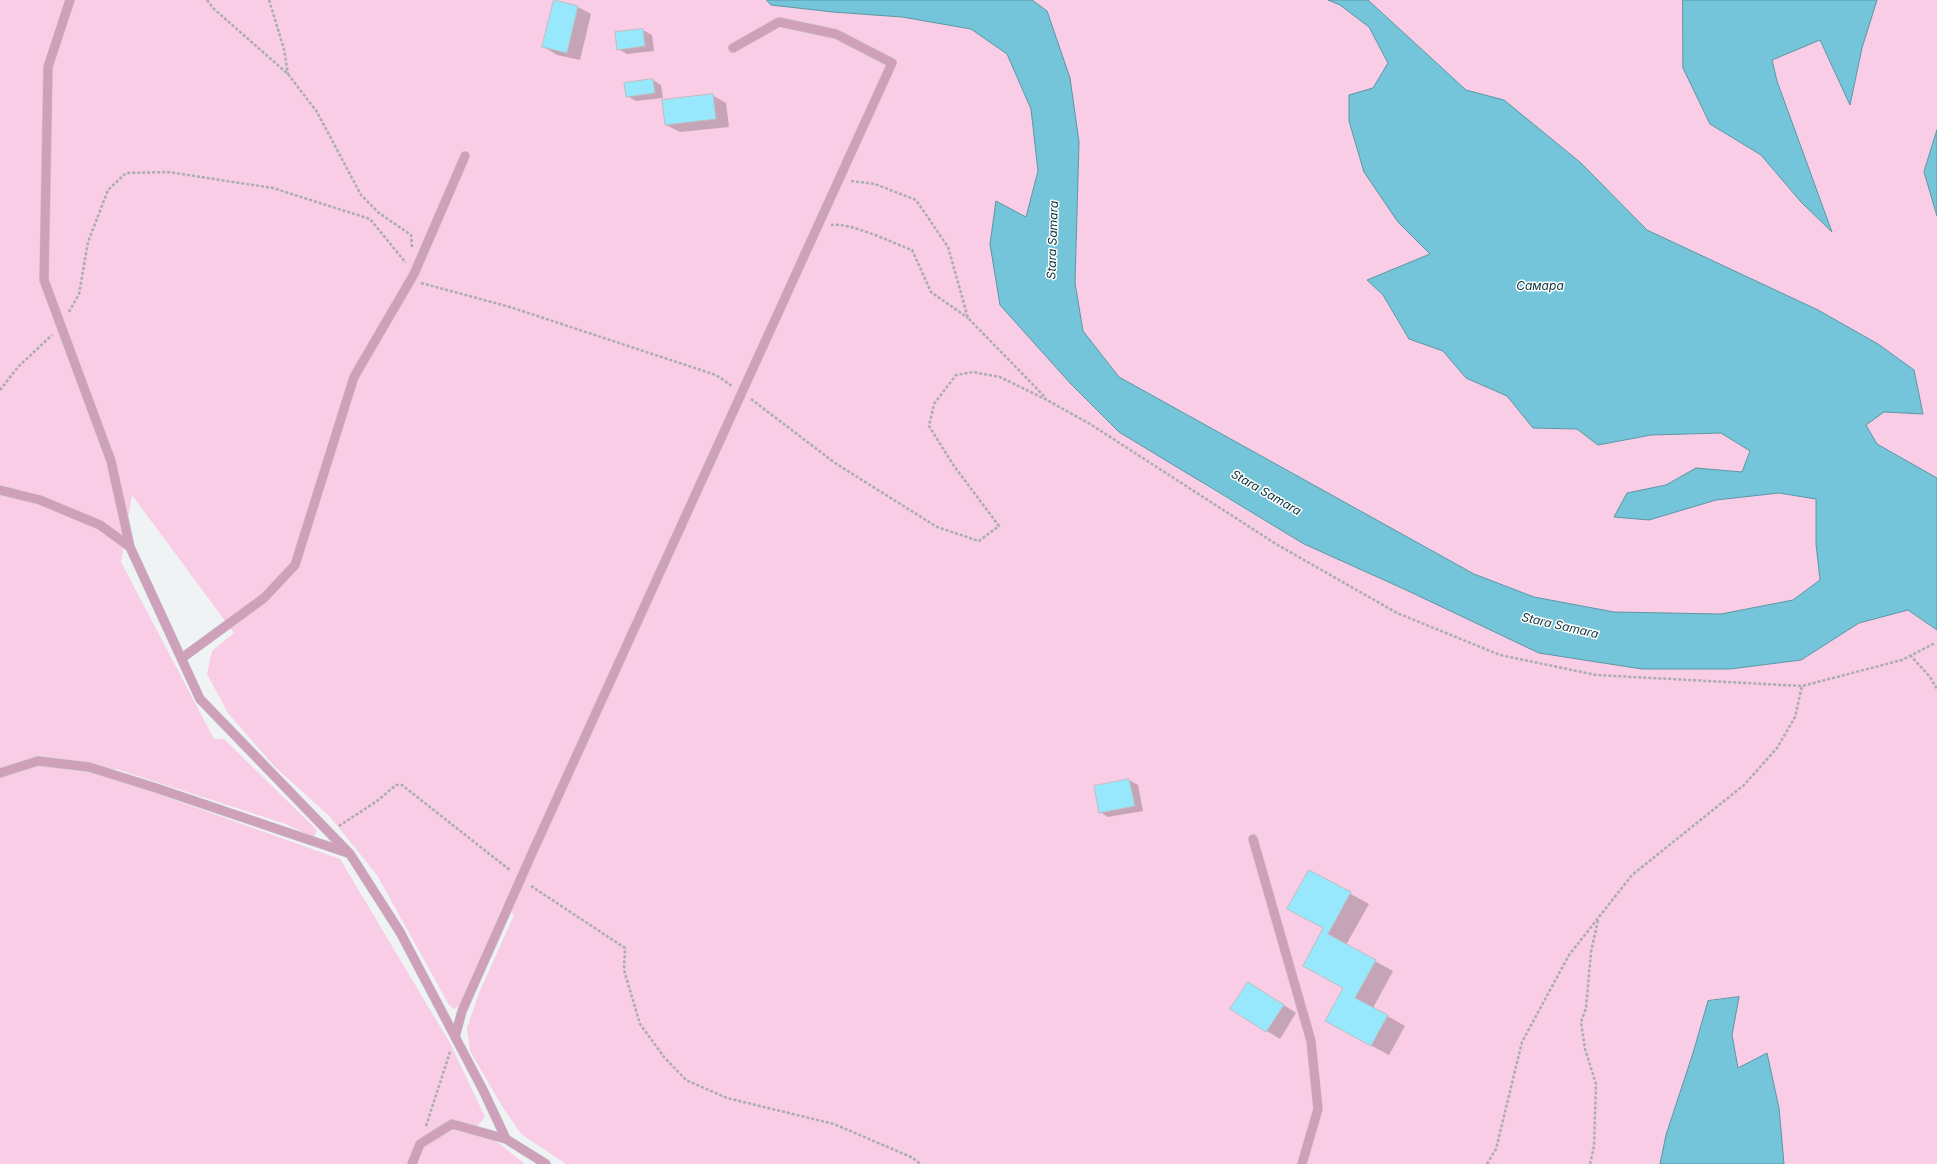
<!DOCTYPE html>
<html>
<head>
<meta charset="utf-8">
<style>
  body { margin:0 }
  canvas { display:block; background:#eff3f4 }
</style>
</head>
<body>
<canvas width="1937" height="1164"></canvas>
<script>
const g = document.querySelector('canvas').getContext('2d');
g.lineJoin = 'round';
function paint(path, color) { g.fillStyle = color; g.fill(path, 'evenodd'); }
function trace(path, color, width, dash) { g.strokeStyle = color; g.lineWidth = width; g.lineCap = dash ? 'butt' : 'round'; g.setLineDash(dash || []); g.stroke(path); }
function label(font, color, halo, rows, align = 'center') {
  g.font = font + ' Inter,sans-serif'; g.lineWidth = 3; g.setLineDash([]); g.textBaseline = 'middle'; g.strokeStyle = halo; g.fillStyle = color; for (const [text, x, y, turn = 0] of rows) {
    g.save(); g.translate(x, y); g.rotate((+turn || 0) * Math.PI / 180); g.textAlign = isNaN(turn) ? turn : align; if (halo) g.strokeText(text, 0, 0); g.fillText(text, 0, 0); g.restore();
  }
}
const green = new Path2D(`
  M0,0h767l4,5 62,7 69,5 69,12 36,25 24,55 7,62 -12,46 -30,-16 4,104 70,78 136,103 98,58 100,45 326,80 71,-9 58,-37 49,-13 29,20v534h-153l-5,-56 -12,-55 -29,16 -6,-34 7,-38 -31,4 -15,52 -27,82 -6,29h-1094l-45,-30 -19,-28 -32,-55 -3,-23 12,-35 35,-78 -11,-9 -43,99 -6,4 -5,-4 -72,-130 -47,-58 -56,-51 -46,-53 -21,-39 5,-23 22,-18 -102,-138 -11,67 93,177h10l93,91 -3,8 -28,-14 -170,-55 -17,4 241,86 110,184 35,74 -8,9 48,38h-525z
  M1032,0h296l12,5 29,22 19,36 -15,25 25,134 32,32 -63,26 16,15 26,44 34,12 23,27 41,18 26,32 44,1 22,16 52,-10 70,-2 29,18 -8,21 -46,-4 -30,17 -39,8 22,27 67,-20 63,-7 37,6v45l4,36 -27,20 -72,14 -107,-2 -80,-15 -60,-23 -355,-197 -36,-46 -8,-48 4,-141 -32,-131z
  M1368,0h315v68l27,56 51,31 40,47 31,29 -55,-150 -5,-21 48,-20 30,65 12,-57 15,-48h60v130l-13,42 13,44v262l-60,-34 -11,-20 18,-12 39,2 -9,-44 -36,-26 -60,-34 -171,-80 -66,-67 -77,-63 -38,-10z`);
const water = new Path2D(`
  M767,0h265l15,11 23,67 9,64 -4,141 8,48 36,46 355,197 60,23 80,15 107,2 72,-14 27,-20 -4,-36v-45l-37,-6 -63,7 -67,20 -35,-3 13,-24 39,-8 30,-17 46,4 8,-21 -29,-18 -70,2 -53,10 -21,-16 -44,-1 -26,-32 -41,-18 -23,-27 -34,-12 -26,-44 -16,-15 63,-26 -32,-32 -34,-50 -15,-51v-26l24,-7 15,-25 -19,-36 -29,-22 -12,-5h40l98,90 38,10 77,63 66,67 171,80 60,34 36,26 9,44 -39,-2 -18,13 11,19 60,34v152l-29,-20 -49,13 -58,37 -71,9h-88l-103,-16 -135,-64 -100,-45 -185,-112 -49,-49 -70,-78 -10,-61 6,-43 30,16 12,-46 -7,-62 -24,-55 -36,-25 -69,-12 -69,-5 -62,-7z
  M1683,0h194l-15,48 -12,57 -30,-65 -48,20 5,21 55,151 -31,-30 -40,-47 -51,-31 -27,-56z
  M1937,130v86l-13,-44z
  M1739,997l-7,38 6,33 29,-15 12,55 5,56h-124l6,-29 27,-82 15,-52z`);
const shadow = new Path2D(`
  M555,1l23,6 13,7 -11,46 -23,-5 -13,-8z
  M643,30l9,5 2,16 -27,3 -9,-5z
  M653,80l8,5 2,13 -27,3 -9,-5z
  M712,95l14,8 3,24 -49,5 -14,-7z
  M1129,780l9,5 5,26 -35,6 -8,-5 -5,-25z
  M1309,871l60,33 -23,41 47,26 -20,37 32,18 -16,29 -45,-24v-43l-20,-60z
  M1262,991l34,22 -16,26 -48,-30z`);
const building = new Path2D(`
  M554,0l24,6 -11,47 -25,-6z
  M643,29l2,17 -28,4 -2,-18z
  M653,79l2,14 -29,4 -2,-14z
  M713,94l3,25 -51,6 -3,-25z
  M1129,779l6,27 -36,7 -5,-27z
  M1309,870l42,22 -23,42 48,26 -21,38 33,17 -17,31 -46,-25 18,-33 -40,-22 20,-38 -36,-19z
  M1248,982l36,23 -18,27 -36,-23z`);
const path = new Path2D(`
  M207,0l7,9 74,65 29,38 44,83 18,18 32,22 1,12
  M269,0l15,49 4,25
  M851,181l24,3 41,16 32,47 20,71 78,80
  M831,225c19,-3 62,18 81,25l19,42 37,26
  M421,283l89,24 206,68 16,11
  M69,312l10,-18 9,-52 20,-52 18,-17 42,-1 105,16 97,31 36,44
  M0,390l18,-23 34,-32
  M751,399l84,64 102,64 42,14 20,-15 -45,-60 -25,-40 5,-22 22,-29 17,-3 27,5 47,23 43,24 186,120 121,69 103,42 96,20 206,11 100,-26 33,-17
  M1910,655l20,22 7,12
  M339,826l38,-25 19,-16h6l109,86
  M531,886l94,62 -1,22 16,54 24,33 22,23 41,18 107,26 77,33 10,7
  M426,1126l24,-74
  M1487,1164l9,-15 26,-107 47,-87 63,-80 112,-90 33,-37 18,-31 7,-31
  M1590,1164l4,-18 2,-62 -11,-35 -4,-27 5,-14 5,-56 7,-32`);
const lane = new Path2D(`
  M70,0l-22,67 -4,213 67,181 19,86 70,152 150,155 50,78 83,158 23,49 40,25
  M0,490l40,10 60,25 30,22
  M182,658l82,-60 31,-33 59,-188 60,-103 51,-118
  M0,773l38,-12 51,6 67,21 192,65
  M1253,839l58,202 7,68 -16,55
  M455,1037l7,-26 71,-160 359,-788 -56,-29 -57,-12 -46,26
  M412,1164l8,-20 32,-20 54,15`);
const waterNames = [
  ["Stara Samara",1053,240,-88],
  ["Самара",1540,286],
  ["Stara Samara",1266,493,30],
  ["Stara Samara",1560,626,13]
];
paint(green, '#f8cde5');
paint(water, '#74c5d9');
trace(water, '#5c95a3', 1);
paint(shadow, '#0003');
paint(building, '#97e8fd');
trace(building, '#bcc0c1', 1);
trace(lane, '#cacecf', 10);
trace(path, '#aaadae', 2.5, [3, 2]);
trace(lane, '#cfa0ba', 9);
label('italic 12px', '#083039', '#fff', waterNames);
</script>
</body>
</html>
